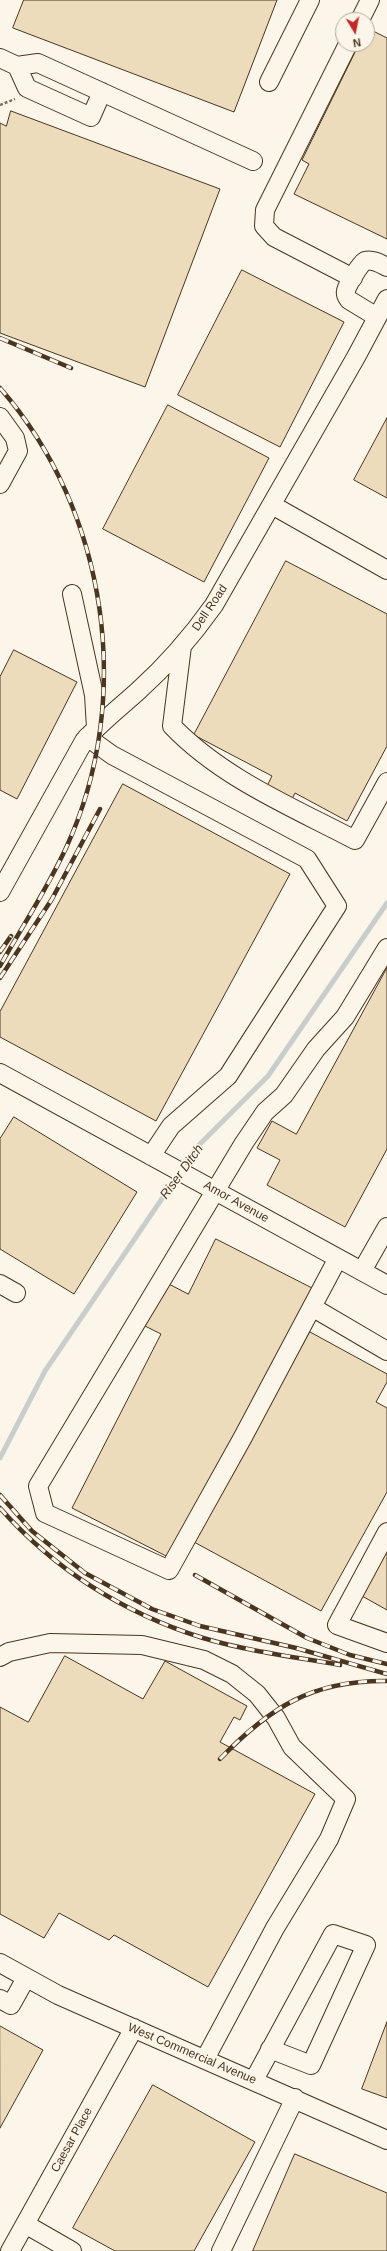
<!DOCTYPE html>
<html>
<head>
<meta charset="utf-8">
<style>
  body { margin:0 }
  #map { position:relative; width:387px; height:2251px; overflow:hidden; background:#fbf6e9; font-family:Arial,sans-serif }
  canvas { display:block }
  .north { position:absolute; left:335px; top:12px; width:40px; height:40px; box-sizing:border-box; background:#fbf6e9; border:1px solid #b4a999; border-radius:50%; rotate:170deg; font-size:11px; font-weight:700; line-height:16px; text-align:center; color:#4a3520 }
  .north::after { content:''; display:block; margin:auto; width:14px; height:18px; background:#c62828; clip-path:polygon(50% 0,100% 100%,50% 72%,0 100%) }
</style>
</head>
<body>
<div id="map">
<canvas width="387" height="2251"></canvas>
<div class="north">N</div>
</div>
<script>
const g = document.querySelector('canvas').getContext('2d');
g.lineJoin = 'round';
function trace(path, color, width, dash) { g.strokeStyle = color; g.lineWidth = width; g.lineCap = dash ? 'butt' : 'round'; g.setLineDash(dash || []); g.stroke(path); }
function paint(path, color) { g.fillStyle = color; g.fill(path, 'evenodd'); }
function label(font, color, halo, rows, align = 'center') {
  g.font = font + ' Arial,sans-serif'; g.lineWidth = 3; g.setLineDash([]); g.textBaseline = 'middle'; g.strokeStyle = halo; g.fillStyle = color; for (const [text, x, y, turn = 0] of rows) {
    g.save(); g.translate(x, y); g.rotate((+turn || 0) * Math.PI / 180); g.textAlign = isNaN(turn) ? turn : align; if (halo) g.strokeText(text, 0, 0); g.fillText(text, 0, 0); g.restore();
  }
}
const stream = new Path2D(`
  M0,1458l45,-87 152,-224 71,-71 119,-173`);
const building = new Path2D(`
  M24,0h253l-43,112 -221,-84z
  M367,28l20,10v201l-93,-45 15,-30 -7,-4 57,-116h8z
  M11,111l209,78 -75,198 -145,-54v-210l6,3z
  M242,270l102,52 -64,125 -102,-52z
  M168,405l101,53 -65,124 -101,-53z
  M387,418v80l-33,-18z
  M286,561l101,53v132l-40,75 -52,-28 -4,8 -25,-13 6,-12 -78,-41z
  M14,650l63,32 -60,117 -17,-9v-113z
  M123,784l167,90 -134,247 -156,-84v-25z
  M387,968v181l-42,78 -78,-42 13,-25 -23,-12 15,-27 24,13z
  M14,1117l123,75 -63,102 -74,-45v-110z
  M216,1239l96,49 -138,272 -102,-52 89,-174 -16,-8 22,-43 21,11z
  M310,1332l77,42v8l-11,20 11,6v84l-66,119 -127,-69z
  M387,1551v59l-25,-14z
  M65,1656l78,43 22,-38 82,45 -7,14 -6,-3 -14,25 95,52 -107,193 -94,-52 -5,5 -50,-27 -15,25 -44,-24v-207l28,15z
  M387,2022v76l-25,-9z
  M0,2026l43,24 -43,78z
  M153,2085l102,57 -61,109h-79l-42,-23z
  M295,2154l92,39v58h-134z`);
const path = new Path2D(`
  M0,105l15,-6`);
const minor = new Path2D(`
  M360,20l10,-20
  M348,44l-83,166 -1,16 10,11 79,41
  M0,58l17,8 21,-3 215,98
  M17,66l10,22 64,29 11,-25
  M269,82l41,-82
  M377,317l-28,-17c-2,-3 -4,-5 -3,-9 1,-6 14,-27 19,-30 8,-2 16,3 22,6
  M0,417l15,21 3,13 -18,33
  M272,505l115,65
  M72,594l22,101 2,33
  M182,646l-10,80c50,52 120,81 183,114l32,-58
  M87,737l25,18 195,104 30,47 -109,170 -57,50 -20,30
  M0,892l84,-151c17,-19 34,-32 53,-49 29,-26 55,-56 77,-87l142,-248 31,-58
  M0,1073l387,212
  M338,1258l-95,179 -74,133 -124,-57 -7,-27 206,-343 21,-31 19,-17 32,-46 29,-32 42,-69
  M362,1271l25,-44
  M0,1284l16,9
  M312,1307l75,44
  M387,1532l-50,93 50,18
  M0,1657l9,-5 41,-9 92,2 62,15 28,14 25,20 19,24 16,29 54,52 -17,40 -54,89 -70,131
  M0,1963l58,32 329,145
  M0,1999l11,6 15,-27
  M254,2080l79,-146 33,11 -55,120 -41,-16
  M25,2224l47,27
  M10,2251l124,-223
  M221,2251l74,-153`);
const rail = new Path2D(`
  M0,338l71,30
  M0,388c108,123 135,311 66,460 -19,41 -44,79 -66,118
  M0,952l11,-16
  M0,978l52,-79 48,-90
  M0,1495l32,36 53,42 67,36 48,17 96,22 91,26
  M0,1508c55,62 124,105 203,130 44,13 92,19 137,27
  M195,1575l112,63 43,17 37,9
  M220,1759c50,-52 93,-79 167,-78`);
const streetNames = [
  ["Dell Road",210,608,-56],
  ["Amor Avenue",236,1202,29],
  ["West Commercial Avenue",192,2054,23],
  ["Caesar Place",72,2140,-61]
];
const waterNames = [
  ["Riser Ditch",182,1172,-54]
];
trace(stream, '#c9cecd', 5);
paint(building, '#ecdcbc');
trace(building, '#4a3520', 1);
trace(minor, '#4a3520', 20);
trace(path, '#7f6f5c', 2.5, [3, 2]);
trace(minor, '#fbf6e9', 18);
trace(rail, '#4a3520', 4.5);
trace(rail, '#fbf6e9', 3, [9]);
label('12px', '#4a3520', '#fbf6e9', streetNames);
label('italic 13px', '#4a3520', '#fbf6e9', waterNames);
</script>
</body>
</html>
